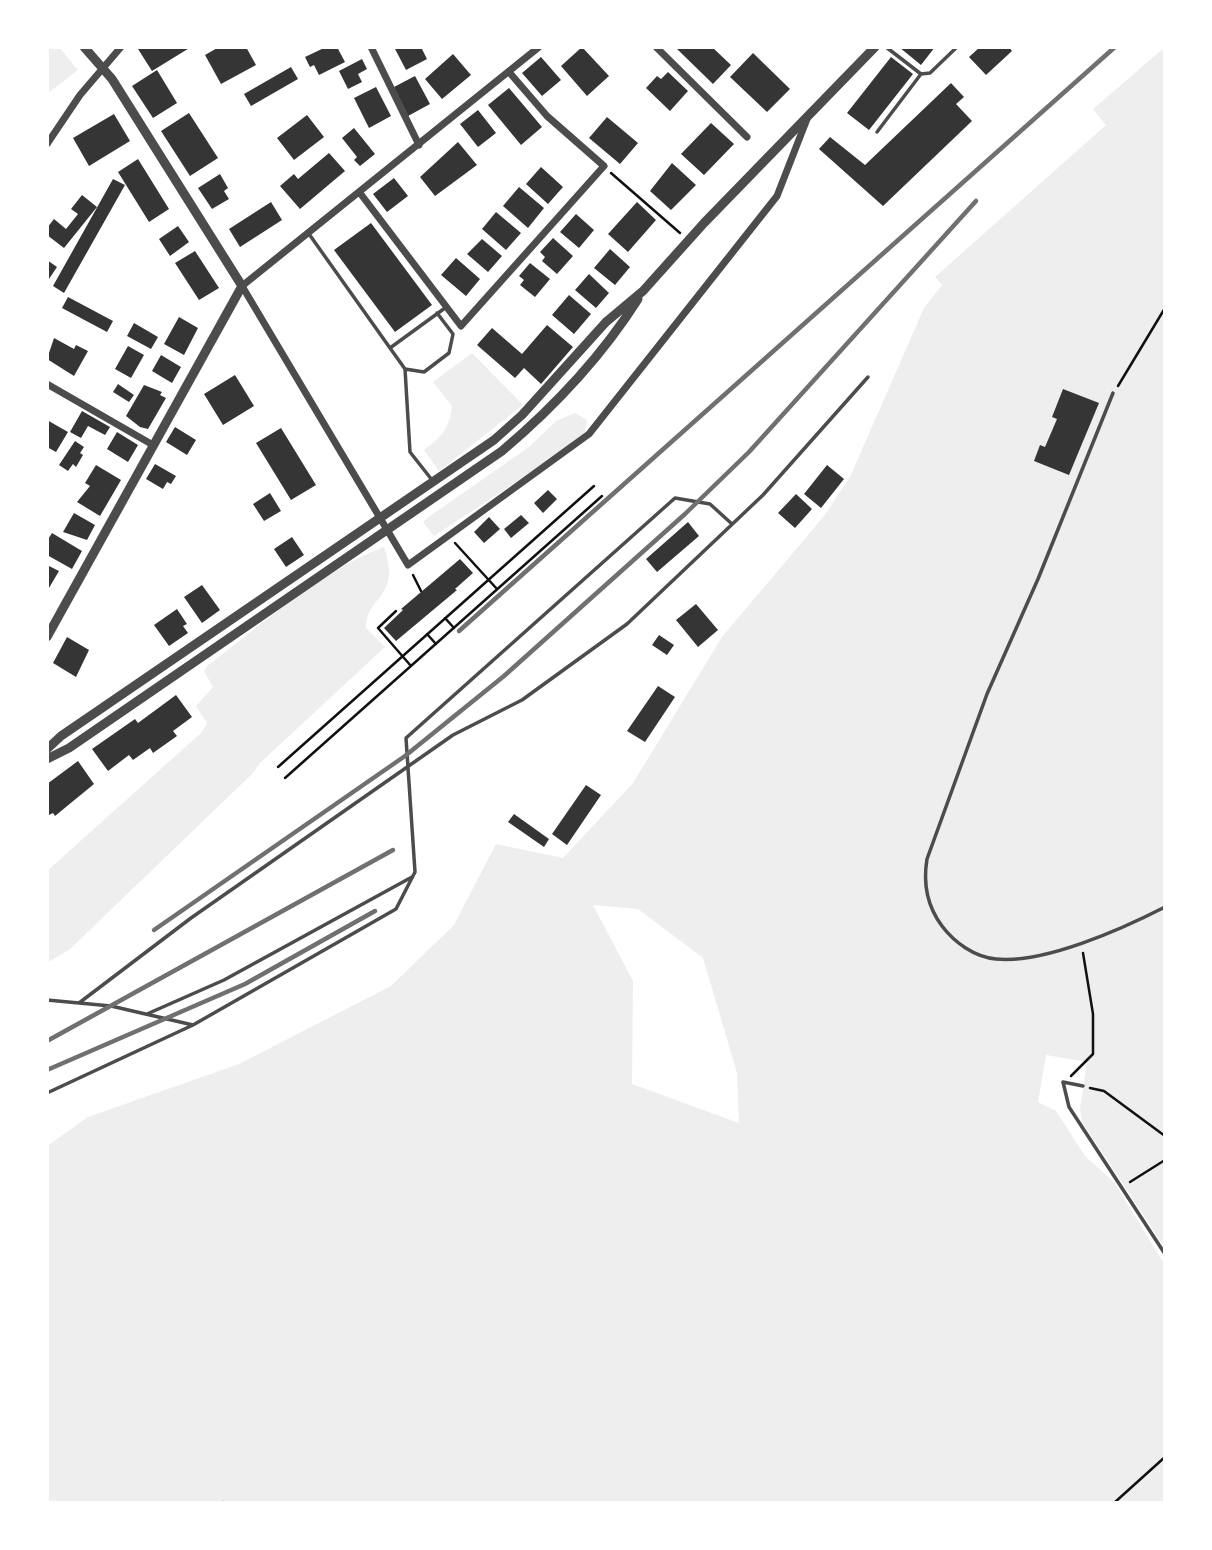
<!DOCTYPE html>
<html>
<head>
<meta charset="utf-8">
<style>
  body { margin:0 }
  #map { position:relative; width:1212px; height:1550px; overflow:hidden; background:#fff; font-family:"Exo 2",sans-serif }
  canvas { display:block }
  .frame { position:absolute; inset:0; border:49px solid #fff; pointer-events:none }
</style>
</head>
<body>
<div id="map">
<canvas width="1212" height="1550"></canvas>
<div class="frame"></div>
</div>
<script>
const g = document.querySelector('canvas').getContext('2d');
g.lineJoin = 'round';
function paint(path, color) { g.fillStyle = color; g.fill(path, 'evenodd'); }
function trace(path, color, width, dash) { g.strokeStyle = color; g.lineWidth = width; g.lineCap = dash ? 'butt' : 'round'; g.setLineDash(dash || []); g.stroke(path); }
const green = new Path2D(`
  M52,47h7l19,23 -31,24v-43z
  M1165,47v1201l-83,-126 -2,-13 7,-47 -41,-7 -8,47 18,9 29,45 29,26 51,83v238h-1118v-357l41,-29 151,-53 152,-78 63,-61 42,-81 67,14 70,-75 89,-146 102,-121 26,-39 74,-169 18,-23 -7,-8 171,-152 -13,-16zM593,905l45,4 65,49 34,115 2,50 -107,-39 1,-103z
  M472,353l51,52 -84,66 -15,-21c18,-13 25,-21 28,-44l-19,-24z
  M575,413l12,7 -2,12 -34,27 -117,77 -11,-14 7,-6 99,-69 27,-26z
  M384,547c18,51 -17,47 -18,81l19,19 -125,116 -7,10 -184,177 -21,12 -1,-91 155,-139 5,-9 -11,-17 17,-19 -9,-16 3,-5c52,-39 117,-97 177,-119z`);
const building = new Path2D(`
  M141,47h50l-39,24 -14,-22z
  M219,47h27l10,18 -35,19 -16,-29z
  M326,47h11l8,15 -26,13 -5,-10 -4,2 -5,-10z
  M394,47h27l6,12 -21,11z
  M582,47l27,29 -22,20 -26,-30z
  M675,47h37l19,18 -18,19z
  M899,47h36l-14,18z
  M980,47h29l3,4 -26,24 -17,-18z
  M753,53l37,36 -23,23 -37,-35z
  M453,54l18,21 -29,24 -17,-20z
  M541,57l20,23 -19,16 -20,-23z
  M891,57l22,17 -44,56 -22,-17z
  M362,59l5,10 -9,5 4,8 -14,7 -9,-18z
  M291,67l7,12 -47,27 -7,-12z
  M157,70l20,33 -24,15 -21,-32z
  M668,72l20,19 -18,20 -24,-23 11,-12 4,3z
  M415,76l15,28 -22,12 -14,-29z
  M951,83l13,14 -8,7 16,17 -89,85 -64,-57 11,-12 35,28z
  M376,87l15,29 -22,12 -15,-30z
  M509,88l33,39 -21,18 -33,-40z
  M478,110l18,23 -18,14 -18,-23z
  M189,113l29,45 -28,18 -29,-45z
  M114,114l16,27 -41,25 -16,-28z
  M307,115l17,22 -30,23 -17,-22z
  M607,117l31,26 -18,21 -31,-26z
  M711,123l23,21 -30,31 -23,-21z
  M354,128l21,26 -15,12 -6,-6 3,-3 -15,-19z
  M458,142l19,23 -42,31 -15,-19z
  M329,153l16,18 -45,38 -20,-23 14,-12 4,5z
  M138,159l31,50 -20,13 -31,-50z
  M672,163l24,22 -25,25 -21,-19z
  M541,167l22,20 -15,17 -22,-20z
  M220,174l8,14 -4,3 5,8 -17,10 -14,-21z
  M394,178l14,18 -21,16 -14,-18z
  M113,179l12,6 -61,108 -11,-7z
  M519,187l25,21 -16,20 -25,-22z
  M82,195l15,12 -33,41 -17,-13v-7l7,-9 12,10 12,-15 -7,-5z
  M271,202l11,18 -42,27 -11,-18z
  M637,202l19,18 -28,32 -20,-18z
  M496,212l25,21 -15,17 -24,-21z
  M576,214l18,16 -15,18 -19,-16z
  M371,223l61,82 -37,27 -61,-82z
  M178,226l11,16 -19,14 -11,-17z
  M553,238l20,18 -16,18 -15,-13 3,-4 -5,-5z
  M482,239l20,17 -14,16 -21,-18z
  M610,249l20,18 -15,18 -21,-17z
  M195,251l24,37 -20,12 -24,-37z
  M456,258l24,21 -14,17 -25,-21z
  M47,260l10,7 -10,15z
  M530,263l20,16 -15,18 -15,-12 4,-5 -5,-4z
  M589,274l20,19 -13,15 -21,-18z
  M569,295l22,19 -17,20 -22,-19z
  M68,297l45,24 -6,11 -45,-24z
  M179,317l19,11 -14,27 -20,-11z
  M134,323l24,14 -7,12 -24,-13z
  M547,325l26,22 -32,37 -17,-16 -9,10 -38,-33 15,-17 30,26z
  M54,338l20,11 2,-4 12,6 -14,25 -27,-17z
  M128,346l16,9 -13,23 -16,-9z
  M161,355l20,12 -9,16 -20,-12z
  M235,375l19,31 -31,19 -19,-31z
  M118,384l16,11 -5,7 -16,-10z
  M144,385l18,7 -2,3 6,3 -18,31 -8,-2 -14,-11z
  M1063,389l36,14 -30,72 -35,-14 6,-16 5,2 12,-28 -5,-2z
  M82,411l28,16 -5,8 -17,-9 -7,12 -11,-6z
  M47,420l21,12 -12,20 -9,-5z
  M175,427l21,13 -9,15 -21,-13z
  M281,428l35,57 -25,15 -35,-57z
  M117,432l21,13 -10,17 -21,-13z
  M75,441l9,6 -4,6 3,2 -7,12 -3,-3 -5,7 -9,-6z
  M155,464l21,12 -5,8 -4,-2 -4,7 -17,-10z
  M96,465l25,15 -21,36 -23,-14 13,-16 -5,-3z
  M827,465l17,14 -23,29 -17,-14z
  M548,490l9,9 -14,14 -9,-10z
  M270,493l11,18 -17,10 -11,-17z
  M796,494l16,15 -17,19 -17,-15z
  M74,513l21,12 -8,15 -24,-8z
  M521,515l8,8 -18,15 -7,-9z
  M489,517l11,12 -16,14 -10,-11z
  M688,522l11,14 -42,36 -11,-13z
  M52,533l30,18 -10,18 -25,-14v-14z
  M292,537l12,18 -18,12 -12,-18z
  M460,559l13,14 -18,16 2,1 -61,51 -12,-13 19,-18 -2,-1z
  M47,565l12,6 -10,17 -2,-1z
  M202,585l18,25 -18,13 -18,-26z
  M696,604l22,26 -20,17 -22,-27z
  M177,609l10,15 -4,2 5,7 -19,13 -15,-21z
  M659,635l15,10 -7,10 -15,-10z
  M67,637l22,13 -13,27 -23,-14z
  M658,686l17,11 -30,45 -18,-11z
  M176,695l16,22 -19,14 4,5 -24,17 -3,-5 -17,12 -4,-5 -21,16 -16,-22 43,-30 3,4z
  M78,761l16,23 -39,32 -2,-3 -6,3v-32z
  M586,785l15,10 -34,50 -15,-11z
  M514,814l35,25 -5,8 -36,-25z`);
const path = new Path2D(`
  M611,173l69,60
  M1118,386l47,-78
  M455,543l42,46
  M413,575l8,16
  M396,611l-18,17 33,38
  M445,618l9,10
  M427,634l9,10
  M278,767l316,-281
  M285,778l317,-282
  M1071,1076l22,-22v-40l-10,-61
  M1090,1088l14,3 61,45
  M1130,1182l35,-22
  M222,1503l1,-1
  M1114,1503l51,-46`);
const service = new Path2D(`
  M886,47l35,27
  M877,132l44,-58 9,-1 27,-26
  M309,234l81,114 55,-40
  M390,348l15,21 5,83 22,28
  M405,369l19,3 25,-19 4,-19 -16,-21
  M1113,393l-75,186 -51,115 -60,165c-4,24 0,47 15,67 12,16 32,31 54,33 48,5 126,-30 169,-52
  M47,1000l64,6 82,19
  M79,1003l112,-85 262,-183 69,-35 105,-76 136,-129 105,-118
  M147,1014l77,-34 188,-103
  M1083,1086l-20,-4 6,25 96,147
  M47,1093l146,-68 203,-116 19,-37 -9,-134 269,-240 35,6 22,20`);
const minor = new Path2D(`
  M371,47l48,98
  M539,47l-297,239 166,279 181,-131 188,-238 30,-77
  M656,47l91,90
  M47,144l33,-49 41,-48
  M360,193l101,133 143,-160 -57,-50 -38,-44
  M47,384l106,61`);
const tertiary = new Path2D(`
  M47,637l195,-351 -130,-207 -28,-32
  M47,749l14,-13 433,-296 28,-25 84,-93 37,-31 61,-68 171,-176
  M47,759l22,-11 433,-297c52,-44 100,-95 136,-152`);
const rail = new Path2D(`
  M459,631l656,-584
  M154,930l251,-174 99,-80 181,-162 64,-62 227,-251
  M47,1041l346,-191
  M47,1070l198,-86 130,-73`);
paint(green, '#eee');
paint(building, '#353535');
trace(path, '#111', 2.5);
trace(service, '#4c4c4c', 3.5);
trace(minor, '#4c4c4c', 7);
trace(tertiary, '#4c4c4c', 9);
trace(rail, '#707070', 4.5);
</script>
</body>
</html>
